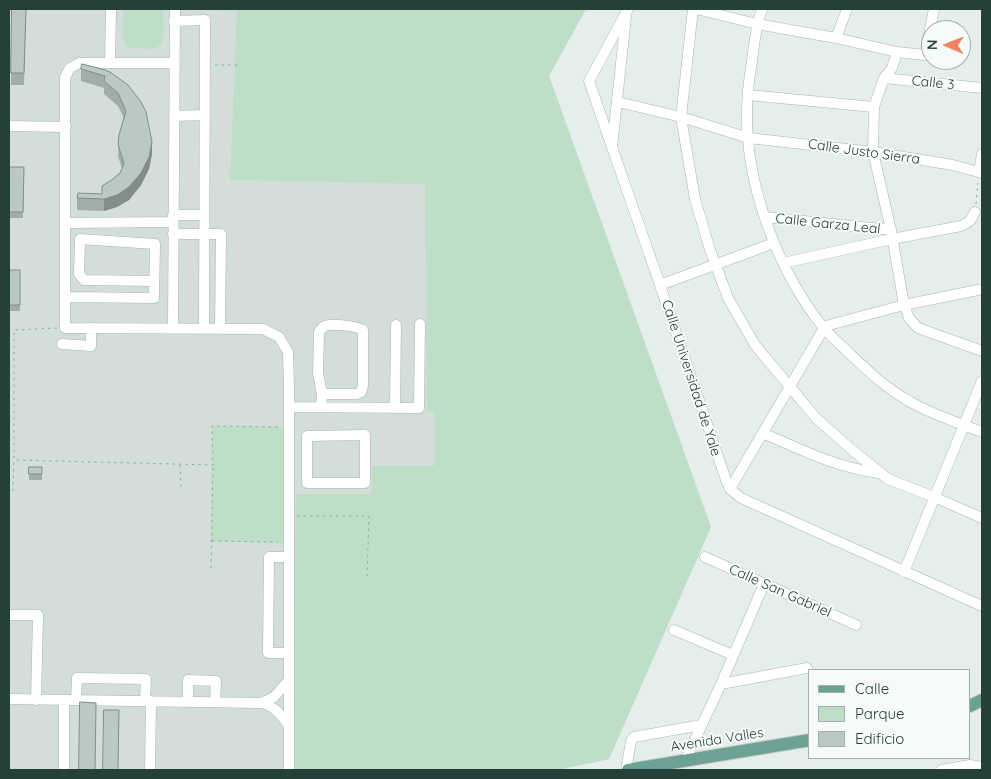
<!DOCTYPE html>
<html>
<head>
<meta charset="utf-8">
<style>
  body { margin:0 }
  #map { position:relative; width:991px; height:779px; overflow:hidden; background:#e5eeea; font-family:Quicksand,sans-serif }
  canvas { display:block }
  .frame { position:absolute; inset:0; border:10px solid #254038; pointer-events:none }
  .legend { position:absolute; left:808px; top:669px; width:162px; height:90px; box-sizing:border-box; background:#f6faf8; border:1px solid #a2b0ab; margin:0; padding:6px 9px; list-style:none; font-size:15px; color:#254038 }
  .legend li { display:flex; align-items:center; gap:10px; height:25px }
  .legend b { width:25px; border:1px solid #a2b0ab }
  .north { position:absolute; left:921px; top:20px; width:50px; height:50px; box-sizing:border-box; background:#f6faf8; border:1px solid #a2b0ab; border-radius:50%; rotate:271deg; font-size:14px; font-weight:700; line-height:20px; text-align:center; color:#254038 }
  .north::after { content:''; display:block; margin:auto; width:18px; height:22px; background:#ee8363; clip-path:polygon(50% 0,100% 100%,50% 72%,0 100%) }
</style>
</head>
<body>
<div id="map">
<canvas width="991" height="779"></canvas>
<div class="frame"></div>
<ul class="legend">
<li><b style="height:6px;background:#6ba293"></b>Calle</li>
<li><b style="height:14px;background:#bfdec7"></b>Parque</li>
<li><b style="height:14px;background:#bbc9c3"></b>Edificio</li>
</ul>
<div class="north">N</div>
</div>
<script>
const g = document.querySelector('canvas').getContext('2d');
g.lineJoin = 'round';
function paint(path, color) { g.fillStyle = color; g.fill(path, 'evenodd'); }
function trace(path, color, width, dash) { g.strokeStyle = color; g.lineWidth = width; g.lineCap = dash ? 'butt' : 'round'; g.setLineDash(dash || []); g.stroke(path); }
function label(font, color, halo, rows, align = 'center') {
  g.font = font + ' Quicksand,sans-serif'; g.lineWidth = 4; g.setLineDash([]); g.textBaseline = 'middle'; g.strokeStyle = halo; g.fillStyle = color; for (const [text, x, y, turn = 0] of rows) {
    g.save(); g.translate(x, y); g.rotate((+turn || 0) * Math.PI / 180); g.textAlign = isNaN(turn) ? turn : align; if (halo) g.strokeText(text, 0, 0); g.fillText(text, 0, 0); g.restore();
  }
}
const built = new Path2D(`
  M9,9h577l-37,67 162,451 -102,232 -52,11h-548z`);
const green = new Path2D(`
  M123,9h40c0,9 4,38 -8,39 -8,2 -19,0 -27,-1 -9,-8 -5,-27 -5,-38z
  M194,9h392l-37,67 162,451 -102,232 -52,11h-263l-1,-98 3,-178h75l1,-28h62l1,-54h-8l-2,-228 -195,-4 7,-169z
  M212,426l78,1 -1,116 -78,-2z`);
const path = new Path2D(`
  M215,65h24
  M976,204l2,-21
  M57,328l-43,2v130l199,5 -1,-39 66,1
  M180,465l1,22
  M13,491l1,-31
  M297,516h72l-2,63
  M212,541l66,1
  M211,568l2,-102`);
const minor = new Path2D(`
  M628,9l-39,72 71,204 66,195 4,9 11,9 241,108
  M693,9l-12,108 14,82 15,51 18,48 27,47 61,73 35,31 37,30 46,18 48,21
  M696,9l61,15 79,14 61,14 28,3 9,-46
  M762,9c-6,17 -8,34 -10,52 -3,17 -5,35 -5,52 -1,73 31,158 76,214 8,10 18,18 27,27 18,17 37,35 59,47 20,12 51,23 73,31
  M174,21l31,-1 -1,309
  M836,38l11,-29
  M897,52l-5,16 -8,10 -10,29 -1,45 18,78 13,75 5,13 9,10 64,23
  M110,63l1,-54
  M884,78l98,10
  M748,95l126,12
  M618,102l63,15 68,21 124,14 80,13 29,8
  M174,116l31,-1
  M9,126l57,1
  M612,147l14,-130
  M979,172l3,-18
  M173,215h31
  M765,217l126,13
  M65,223l108,-1
  M173,234h48l-1,95
  M783,263l109,-24 69,-13 9,-5 5,-9
  M660,285l114,-42
  M65,297l89,1 1,-54 -75,-5 -1,35 5,6 70,1
  M173,328l2,-319
  M62,344l29,2v-18
  M290,407l129,1 1,-84
  M321,407l1,-13 -4,-21 1,-41c2,-3 2,-4 6,-6 6,-3 32,0 38,4v56l-2,6 -4,2h-35
  M395,408l1,-83
  M763,433c38,17 75,35 116,40
  M365,435v48h-58v-47z
  M730,489l94,-161 5,-3 75,-20 74,-15
  M705,557l151,68
  M904,572l78,-191
  M9,615h29l-2,85
  M674,630l59,25
  M289,653h-21l1,-96h20
  M289,680v90
  M721,684l86,-16
  M9,699l252,4 13,-6 15,-17v-293l-1,-35 -9,-15 -16,-8 -198,-1v-251l5,-9 9,-5h95
  M76,700l1,-22 69,1 -1,22
  M188,702v-22l28,1 -1,21
  M261,703c13,3 20,11 27,22
  M685,761l36,-77 43,-100
  M64,770v-70
  M150,770l1,-69
  M626,770l5,-29 3,-4 67,-12
  M941,770l29,-5 12,2`);
const major = new Path2D(`
  M970,706l12,-6
  M628,770l182,-30`);
const wall = new Path2D(`
  M12,9h14l-2,76h-13z
  M81,69l29,3 42,82 -3,15 -8,16 -12,15 -12,7 -13,4 -27,-1v-12l25,-4v-8l11,-7 7,-6 2,-4 -4,-13 1,-21 5,-17 -6,-12 -14,-12v-6l-23,-7z
  M9,167h15l-1,51h-14z
  M9,270h11v41h-11z
  M29,467h13v13h-13z`);
const shadedWall = new Path2D(`
  M152,142v12l-3,15 -8,16 -12,15 -12,7 -13,4v-12z`);
const building = new Path2D(`
  M12,9h14l-2,64h-13z
  M82,64l20,5 8,3 18,13 13,17 5,10 6,30 -3,15 -8,16 -12,14 -12,8 -13,4 -27,-1 1,-5 24,1v-8l11,-7 7,-6 4,-9 -6,-20 1,-9 7,-24 -8,-18 -14,-12 1,-5 -24,-7z
  M9,167h15l-1,45h-14z
  M9,270h11v35h-11z
  M29,467h13v7h-13z
  M80,702l16,1 -1,67h-16z
  M104,710h15l-1,60h-15z`);
const streetNames = [
  ["Calle 3",933,83,6],
  ["Calle Justo Sierra",864,152,8],
  ["Calle Garza Leal",828,224,6],
  ["Calle Universidad de Yale",691,378,72],
  ["Calle San Gabriel",780,591,24],
  ["Avenida Valles",717,740,-9]
];
paint(built, '#d3ded9');
paint(green, '#bfdec7');
trace(minor, '#a8b6b1', 11);
trace(major, '#c2cac7', 14);
trace(path, '#87b1a3', 1, [2.5, 4]);
trace(minor, '#fff', 10);
trace(major, '#6ba293', 12);
paint(wall, '#a1ada8');
paint(shadedWall, '#838d88');
paint(building, '#bbc9c3');
trace(building, '#838d88', 1);
label('14px', '#254038', '#f6faf8', streetNames);
</script>
</body>
</html>
